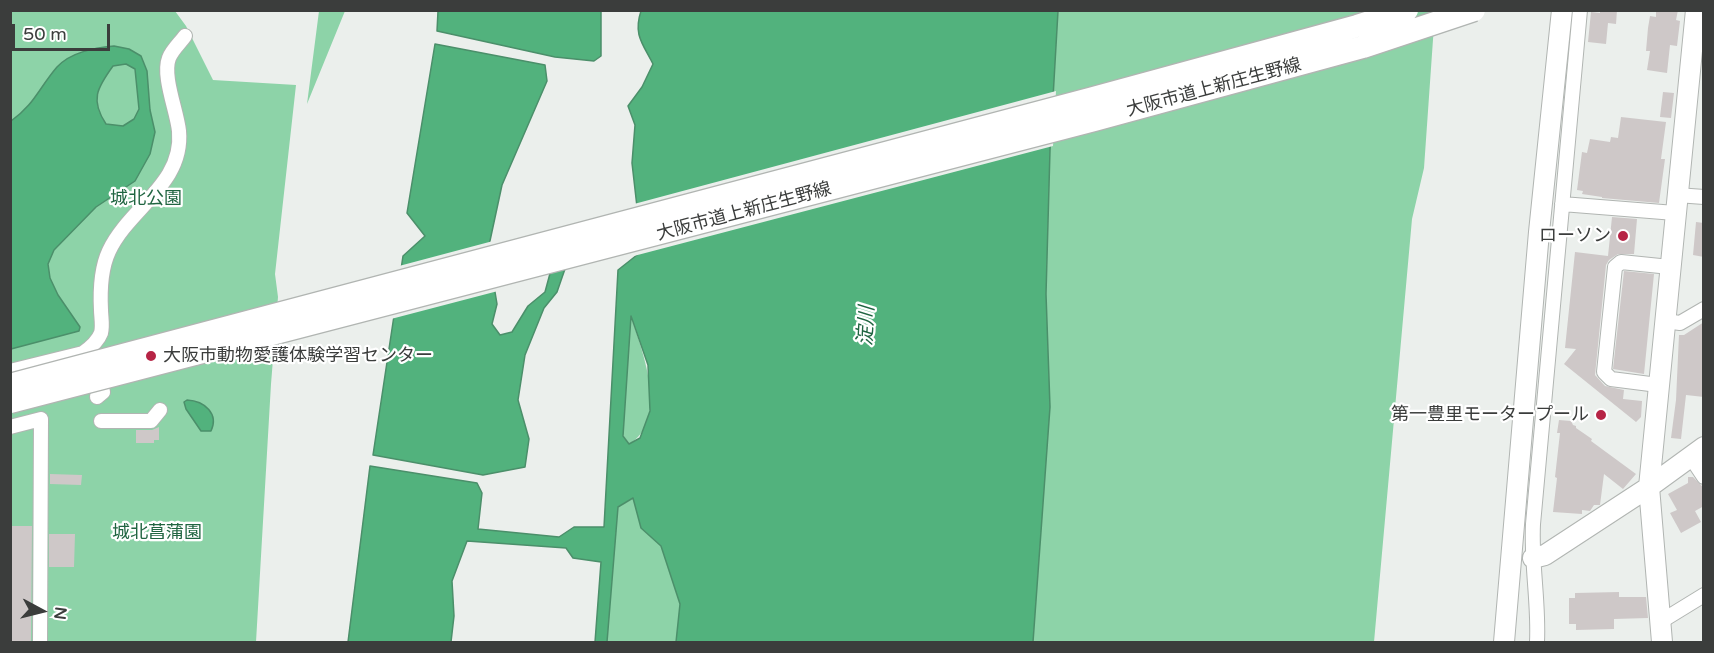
<!DOCTYPE html>
<html>
<head>
<meta charset="utf-8">
<style>
  body { margin:0 }
  #map { position:relative; width:1714px; height:653px; overflow:hidden; background:#ebefec; font-family:"Varela Round",sans-serif }
  canvas { display:block }
  .frame { position:absolute; inset:0; border:12px solid #3b3d3c; pointer-events:none }
  .north { position:absolute; left:12px; top:581px; width:60px; height:60px; -webkit-text-stroke:4px #fff; paint-order:stroke; rotate:97deg; font-size:16px; font-weight:700; line-height:24px; text-align:center; color:#3b3d3c }
  .north::after { content:''; display:block; margin:auto; width:21px; height:27px; background:#3b3d3c; clip-path:polygon(50% 0,100% 100%,50% 72%,0 100%) }
  .scale { position:absolute; left:12px; top:24px; width:98px; height:27px; box-sizing:border-box; border:3px solid #3b3d3c; border-top:0; padding-left:8px; font-size:18px; line-height:21px; white-space:nowrap; color:#3b3d3c; -webkit-text-stroke:4px #fff; paint-order:stroke }
</style>
</head>
<body>
<div id="map">
<canvas width="1714" height="653"></canvas>
<div class="frame"></div>
<div class="north">N</div>
<div class="scale">50 m</div>
</div>
<script>
const g = document.querySelector('canvas').getContext('2d');
g.lineJoin = 'round';
function paint(path, color) { g.fillStyle = color; g.fill(path, 'evenodd'); }
function trace(path, color, width, dash) { g.strokeStyle = color; g.lineWidth = width; g.lineCap = dash ? 'butt' : 'round'; g.setLineDash(dash || []); g.stroke(path); }
function label(font, color, halo, rows, align = 'center') {
  g.font = font + ' "Varela Round","Noto Sans JP",sans-serif'; g.lineWidth = 4.5; g.setLineDash([]); g.textBaseline = 'middle'; g.strokeStyle = halo; g.fillStyle = color; for (const [text, x, y, turn = 0] of rows) {
    g.save(); g.translate(x, y); g.rotate((+turn || 0) * Math.PI / 180); g.textAlign = isNaN(turn) ? turn : align; if (halo) g.strokeText(text, 0, 0); g.fillText(text, 0, 0); g.restore();
  }
}
const green = new Path2D(`
  M10,11h165l11,15 27,54 83,5 -21,189 3,23 -7,87 -15,258h-245z
  M319,11h26l-38,93z
  M1058,11h377l-11,157 -12,51 -38,423h-341l17,-235 -4,-113 4,-144z
  M630,314c12,35 40,107 -1,130l-6,-9z
  M634,498l7,30 20,18 19,58 -4,38h-69l11,-135z`);
const water = new Path2D(`
  M438,11h163v45l-7,5 -39,-4 -118,-26z
  M641,11h417l-8,139 -4,144 4,113 -17,235h-357l4,-38 -19,-58 -20,-18 -8,-30 -15,9 -11,135h-12l6,-80 -28,-4 -7,-10 -99,-7 -15,40 2,35 -3,26h-103l22,-176 107,17 5,10 -4,36 81,8 15,-10h30l14,-257 24,-19 -10,-88 3,-38 -7,-19 14,-19 11,-23c-10,-20 -20,-29 -12,-53zM631,316l17,49 2,46 -10,27 -11,6 -6,-8z
  M435,44l110,21 2,16 -45,104 -14,65 9,54 -5,20 8,11 12,-3 16,-26 17,-14 13,-48 17,-4 -18,52 -13,16 -19,47 -7,45 11,39 -4,28 -42,8 -110,-20 30,-199 22,-20 -18,-23z
  M114,46l15,3 12,7 6,15 3,39 5,22 -5,22 -15,27 -39,26 -42,43 -6,14 2,14 8,17 22,32 -1,4 -68,18v-228c23,-16 28,-33 46,-54 14,-15 37,-19 57,-21zM126,64l9,5 4,40 -5,10 -11,7 -17,-2c-16,-24 -9,-36 7,-58z
  M187,400c18,1 32,14 24,31h-10l-15,-22 -2,-7z`);
const pier = new Path2D(`
  M1056,91l-3,55 -423,111 9,-7 -5,-46z
  M493,241l-2,9 7,41 -107,28 8,-53z`);
const building = new Path2D(`
  M1600,10h17l-1,14 -8,-1 -2,21 -18,-2 3,-30 9,1z
  M1656,10h22l-2,10 4,1 -3,25 -7,-1 -3,28 -20,-3 3,-19h-4l2,-23 2,-12 6,1z
  M1663,92l11,1 -3,25 -11,-1z
  M1621,117l45,5 -5,37h4l-6,44 -57,-5v-1l-20,-3 1,-3 -6,-1 5,-38 5,1 3,-14 20,3 1,-5 7,1z
  M1612,217l25,2 -3,35h-16l-9,6 -3,5 -11,110 10,11 19,4 -1,9 19,2 -1,16 -5,5 -72,-58 12,-15 -11,-1 10,-96 33,4z
  M1696,222l8,1v34l-11,-2z
  M1624,271l30,3 -10,100 -31,-5z
  M1704,322v75l-18,-2 -5,44 -10,-1 5,-38 3,-65h5z
  M1559,420l12,1 2,4 3,1v2l16,11 -1,2 45,33 -13,15 -19,-15 -4,31h-6l-4,6 -8,-1v4l-29,-2 4,-34 -2,-1 5,-44h-3z
  M159,427v13h-5v3h-18v-13h16z
  M50,474l32,1 -1,10 -31,-1z
  M1688,477h5l11,11v18l-9,5 6,11 -20,11 -11,-20 7,-3 -9,-16 20,-11z
  M10,526h22l-1,116h-21z
  M49,534h26l-1,33h-25z
  M1619,592v5h27l2,21 -34,1v10l-38,1v-6h-7v-26h6v-5z`);
const street = new Path2D(`
  M1677,195l27,2
  M1562,204l113,9
  M1665,321l15,2 24,-14
  M10,371l73,-18c7,-5 15,-12 18,-20 2,-7 0,-17 0,-23 -1,-19 0,-42 8,-59 20,-43 75,-67 70,-120 -2,-20 -17,-55 -10,-73 3,-8 11,-15 16,-22
  M1658,385l-47,-6 -7,-7 11,-105 6,-5 49,5
  M97,397l6,-5 -5,-19
  M101,421h50l9,-11
  M10,427l31,-8 -1,223
  M1690,456l14,21
  M1660,622l44,-27
  M1537,642c2,-39 -6,-78 -4,-118l47,-514`);
const secondary = new Path2D(`
  M1533,558l12,-3 104,-68 55,-40
  M1504,642l35,-410 23,-222
  M1662,642l-13,-155 47,-477`);
const primaryBridge = new Path2D(`
  M10,385l1080,-286 267,-73 50,-16
  M10,402l1084,-282 269,-73 111,-37`);
const markers = [
  [1623,236,6,"#b62445"],
  [151,356,6,"#b62445"],
  [1601,415,6,"#b62445"]
];
const streetNames = [
  ["大阪市道上新庄生野線",1214,88,-15],
  ["大阪市道上新庄生野線",744,212,-15]
];
const parkNames = [
  ["城北公園",146,199],
  ["城北菖蒲園",157,533]
];
const poiNames = [
  ["ローソン",1611,236],
  ["大阪市動物愛護体験学習センター",163,356,"left"],
  ["第一豊里モータープール",1589,415]
];
const waterNames = [
  ["淀川",867,326,-87]
];
paint(green, '#8dd3a8');
paint(water, '#52b27d');
trace(water, '#4b8f6a', 1.5);
paint(pier, '#ebefec');
paint(building, '#cec8c8');
trace(street, '#b1b5b2', 16);
trace(secondary, '#b1b5b2', 22);
trace(street, '#fff', 14);
trace(secondary, '#fff', 20);
trace(primaryBridge, '#b1b5b2', 25, []);
trace(primaryBridge, '#fff', 22);
for (const [x, y, r, color] of markers) { const dot = new Path2D(); dot.arc(x, y, r, 0, 2 * Math.PI); g.fillStyle = color; g.fill(dot); trace(dot, '#fff', 2); }
label('18px', '#3b3d3c', '#fff', streetNames);
label('18px', '#206541', '#fff', parkNames);
label('18px', '#3b3d3c', '#fff', poiNames, 'right');
label('italic 20px', '#1e6440', '#fff', waterNames);
</script>
</body>
</html>
